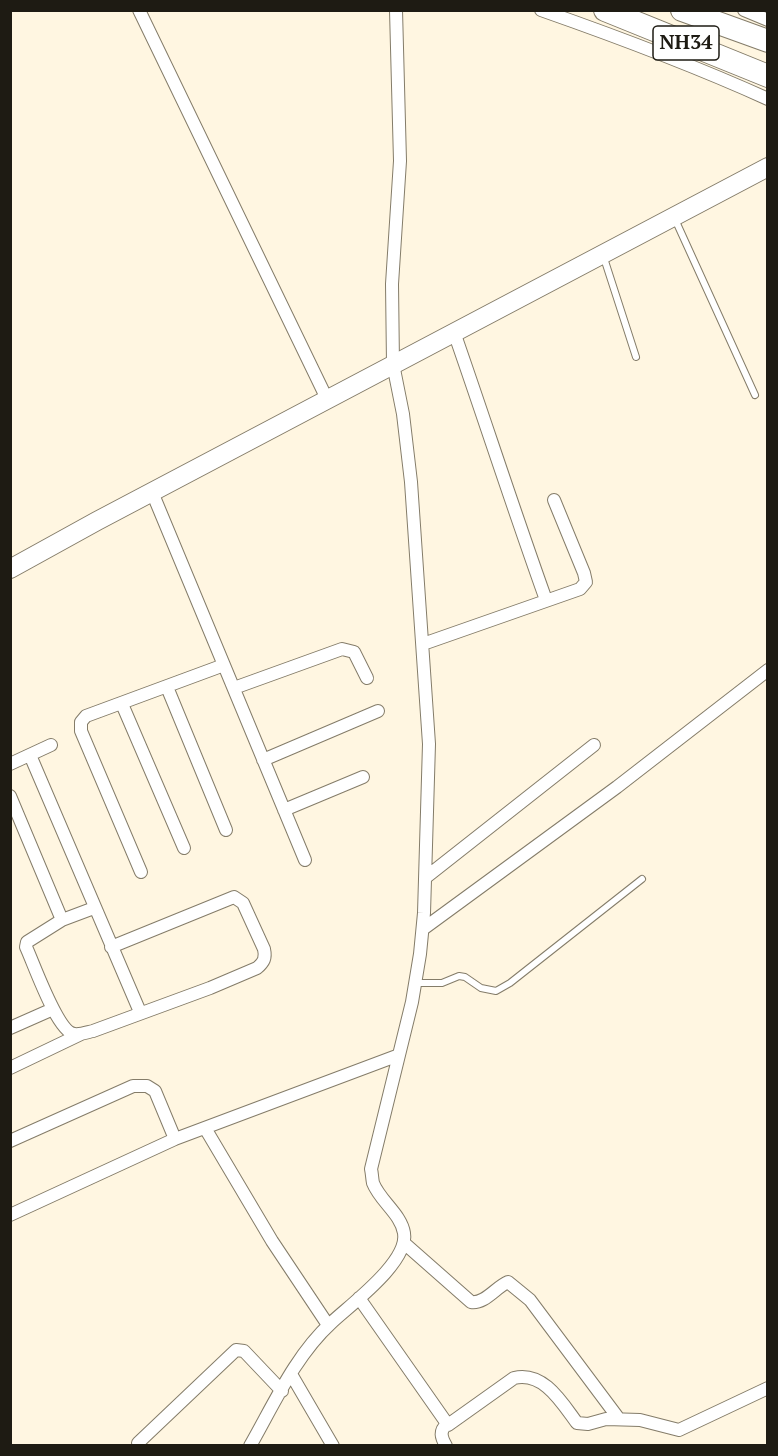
<!DOCTYPE html>
<html>
<head>
<meta charset="utf-8">
<style>
  body { margin:0 }
  #map { position:relative; width:778px; height:1456px; overflow:hidden; background:#fff6e1; font-family:"PT Serif",serif }
  canvas { display:block }
  .frame { position:absolute; inset:0; border:12px solid #1e1b13; pointer-events:none }
</style>
</head>
<body>
<div id="map">
<canvas width="778" height="1456"></canvas>
<div class="frame"></div>
</div>
<script>
const g = document.querySelector('canvas').getContext('2d');
g.lineJoin = 'round';
function trace(path, color, width, dash) { g.strokeStyle = color; g.lineWidth = width; g.lineCap = dash ? 'butt' : 'round'; g.setLineDash(dash || []); g.stroke(path); }
function label(font, color, halo, rows, align = 'center') {
  g.font = font + ' "PT Serif",serif'; g.lineWidth = 6; g.setLineDash([]); g.textBaseline = 'middle'; g.strokeStyle = halo; g.fillStyle = color; for (const [text, x, y, turn = 0] of rows) {
    g.save(); g.translate(x, y); g.rotate((+turn || 0) * Math.PI / 180); g.textAlign = isNaN(turn) ? turn : align; if (halo) g.strokeText(text, 0, 0); g.fillText(text, 0, 0); g.restore();
  }
}
const lane = new Path2D(`
  M674,217l81,178
  M603,255l33,102
  M416,983h26l17,-7 6,1 16,11 15,3 14,-8 132,-104`);
const street = new Path2D(`
  M139,10l188,389
  M541,10c77,27 152,55 227,89
  M744,10l24,10
  M454,332c31,89 60,179 92,268
  M152,492l153,368
  M423,644l157,-55 6,-7 -2,-9 -30,-73
  M167,687l59,143
  M234,688l108,-39 12,3 13,26
  M122,704l62,144
  M30,755l110,257
  M263,760l115,-49
  M10,764l41,-19
  M10,796l52,124
  M284,810l79,-33
  M141,872l-60,-141v-9l5,-6 138,-51
  M425,878l169,-133
  M94,908l-32,12 -35,22 -1,5c8,17 31,84 48,87 6,1 14,-2 19,-3l117,-43 47,-20c7,-6 9,-10 7,-19l-21,-46 -9,-6 -123,50
  M423,929l194,-142 151,-117
  M10,1028l43,-19
  M10,1068l71,-34
  M205,1128l67,113 56,84
  M10,1141l123,-55h14l8,5 20,48
  M10,1215l165,-76 224,-84
  M404,1243l67,59c14,2 25,-15 37,-20l22,18 89,119
  M359,1298l89,127 66,-47c30,-7 48,25 63,45l11,1 18,-5 34,1 39,10 89,-42
  M291,1374l42,72
  M138,1443l98,-93 8,1 38,40
  M250,1446c24,-42 45,-90 81,-123 19,-18 78,-61 73,-90 -3,-19 -24,-32 -31,-50 -1,-5 -1,-10 -2,-14l41,-167 8,-48 4,-41 5,-169 -18,-262 -8,-68 -10,-50 -1,-80 8,-123 -4,-151
  M446,1446c-5,-9 -7,-15 1,-22`);
const secondary = new Path2D(`
  M10,569l87,-48 671,-354`);
const highway = new Path2D(`
  M605,10l163,66
  M682,10l86,31`);
const shields = [
  [686,43,66]
];
const shieldNames = [
  ["NH34",686,43]
];
trace(lane, '#847c69', 8);
trace(street, '#847c69', 14);
trace(secondary, '#847c69', 20);
trace(highway, '#847c69', 24);
trace(lane, '#fff', 6);
trace(street, '#fff', 12);
trace(secondary, '#fff', 18);
trace(highway, '#fff', 22);
for (const [x, y, w] of shields) { const box = new Path2D(); box.roundRect(x - w / 2, y - 17, w, 34, 4.5); g.fillStyle = '#fff'; g.fill(box); trace(box, '#1e1b13', 1.5); }
label('bold 20px', '#1e1b13', null, shieldNames);
</script>
</body>
</html>
